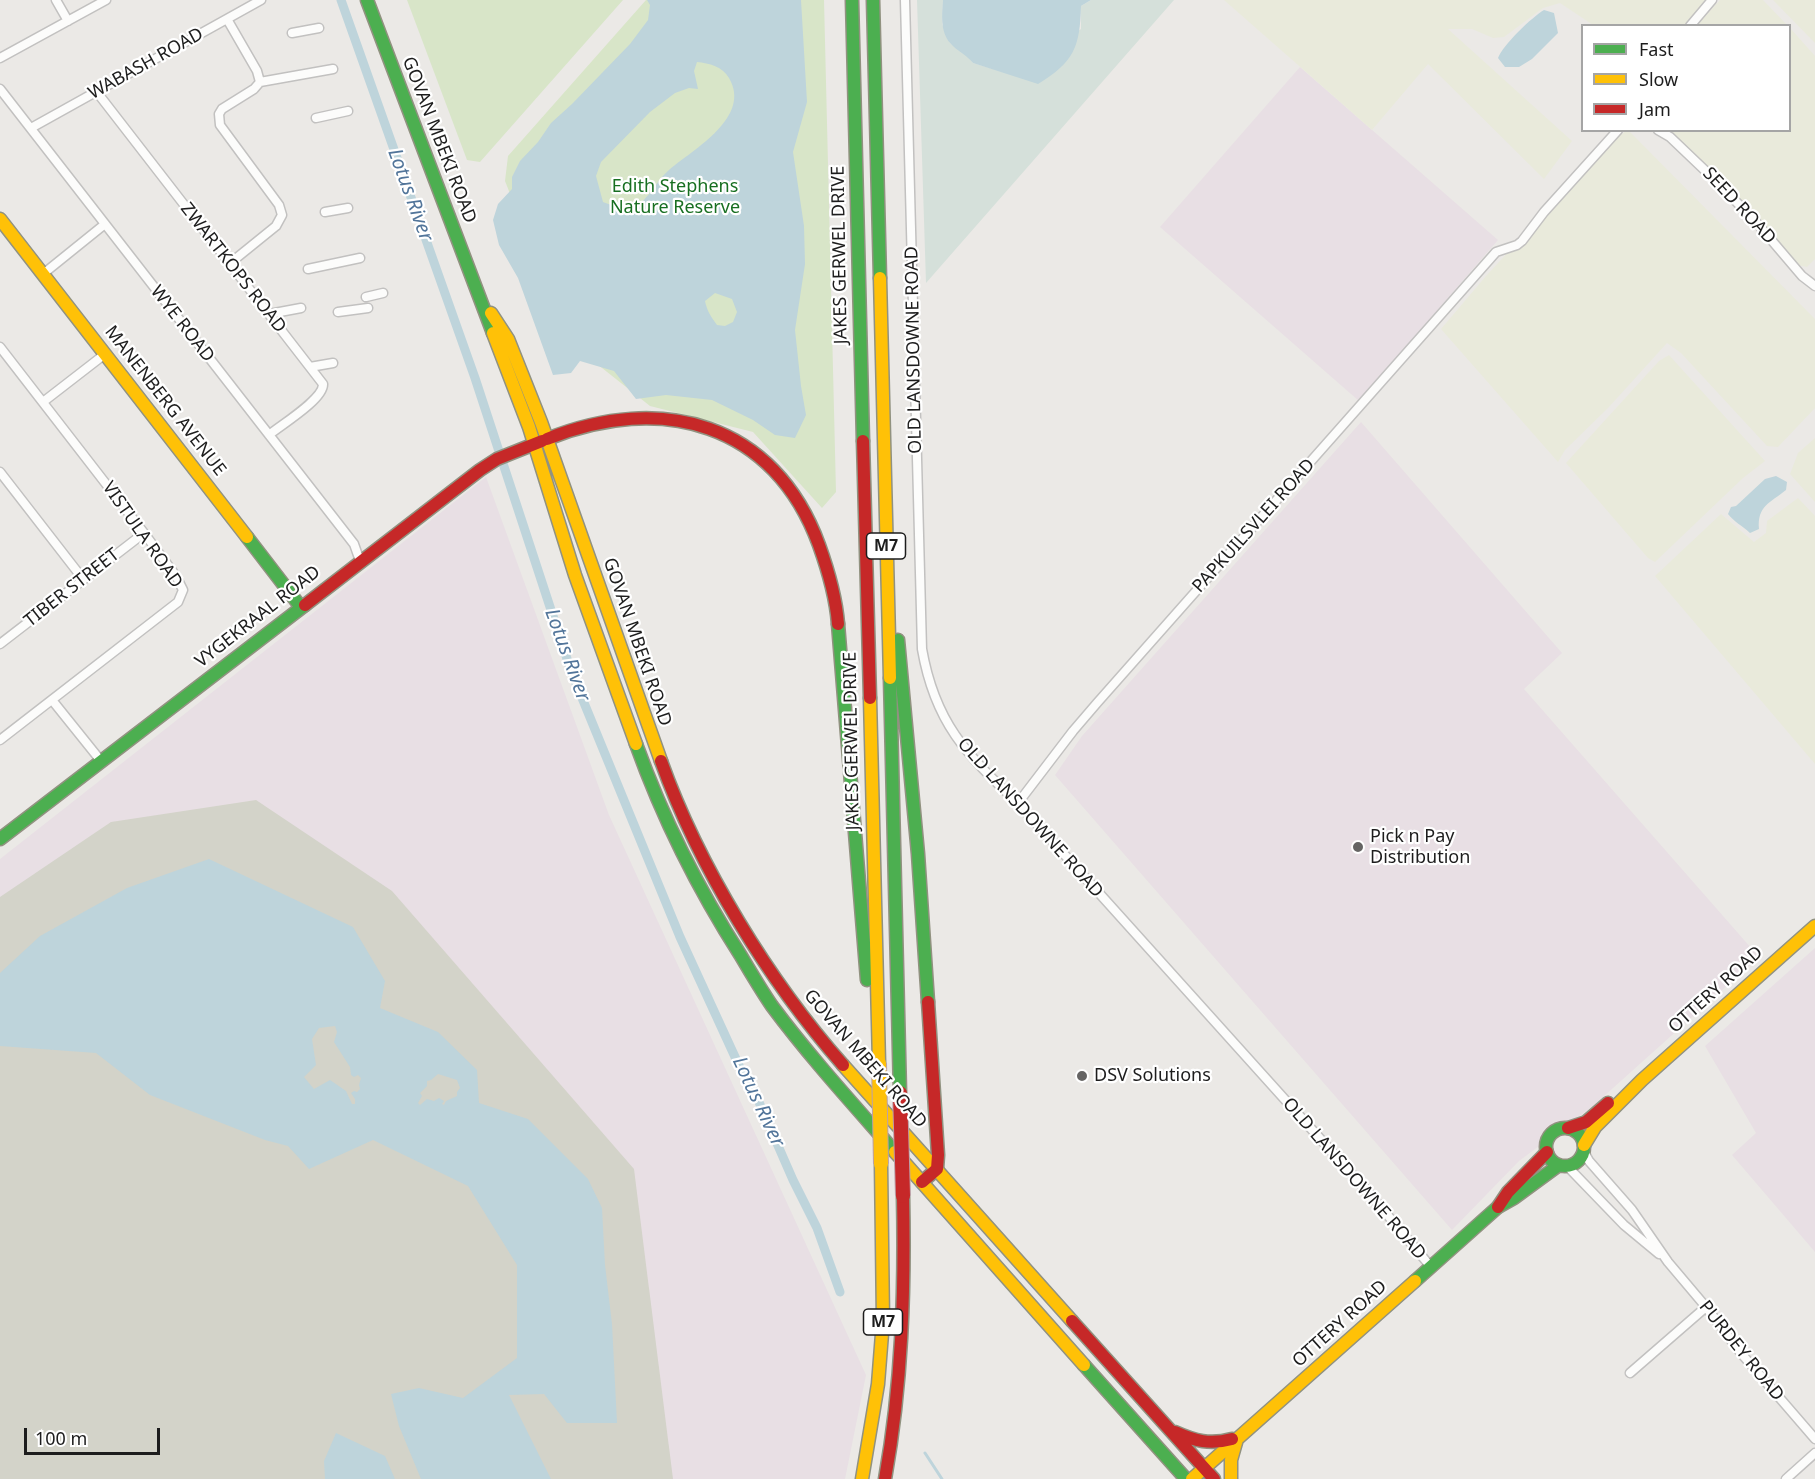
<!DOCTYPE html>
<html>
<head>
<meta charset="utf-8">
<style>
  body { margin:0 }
  #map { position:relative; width:1815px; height:1479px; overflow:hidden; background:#ebe9e6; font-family:"Noto Sans",sans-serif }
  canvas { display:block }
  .legend { position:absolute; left:1581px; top:24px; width:210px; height:108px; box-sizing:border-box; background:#fff; border:2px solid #a5a5a5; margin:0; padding:8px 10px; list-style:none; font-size:18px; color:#1d1d1d }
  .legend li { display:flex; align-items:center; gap:12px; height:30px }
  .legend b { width:30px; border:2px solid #a5a5a5 }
  .scale { position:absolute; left:24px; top:1428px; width:136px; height:27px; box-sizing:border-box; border:3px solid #1d1d1d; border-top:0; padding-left:8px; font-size:18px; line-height:21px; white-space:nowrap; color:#1d1d1d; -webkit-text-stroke:4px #fff; paint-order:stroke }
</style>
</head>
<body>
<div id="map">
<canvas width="1815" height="1479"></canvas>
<ul class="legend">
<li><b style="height:8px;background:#4caf50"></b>Fast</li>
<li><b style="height:8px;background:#ffc107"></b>Slow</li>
<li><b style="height:8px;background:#c62828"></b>Jam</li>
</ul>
<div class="scale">100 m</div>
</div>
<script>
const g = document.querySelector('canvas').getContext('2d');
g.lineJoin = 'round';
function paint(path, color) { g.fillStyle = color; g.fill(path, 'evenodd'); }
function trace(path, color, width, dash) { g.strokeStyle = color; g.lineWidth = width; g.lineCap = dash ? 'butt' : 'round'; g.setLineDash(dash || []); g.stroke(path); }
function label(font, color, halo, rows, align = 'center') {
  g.font = font + ' "Noto Sans",sans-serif'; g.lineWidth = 4.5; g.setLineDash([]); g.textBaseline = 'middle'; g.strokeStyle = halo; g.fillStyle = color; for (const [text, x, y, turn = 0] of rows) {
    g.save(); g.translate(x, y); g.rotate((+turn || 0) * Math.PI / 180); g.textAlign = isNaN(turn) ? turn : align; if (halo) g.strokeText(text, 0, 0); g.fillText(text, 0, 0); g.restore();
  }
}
const industrial = new Path2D(`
  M1300,67l198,173 -139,161 -199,-174z
  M1361,422l201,231 -38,36 235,268 -166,149 -74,55 -67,69 -397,-455 27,-39z
  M486,477l123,338 257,560 -21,104h-845v-620z
  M1815,948v304l-83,-97 24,-22 -51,-87z`);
const construction = new Path2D(`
  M256,800l136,91 242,278 39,310h-673v-582l111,-75z`);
const farmland = new Path2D(`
  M1224,0h488l-23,25h-96l-33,-22 -17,5 -39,29 -11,1 -21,-9h-24l124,112 -28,38 -116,-115 -56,66z
  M1720,0h43l24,25 -91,1z
  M1773,0h42v43z
  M1790,28l25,28v203l-8,8 -10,-2 -134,-134 127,-1z
  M1626,131h3l186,188v89l-37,39 -11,-1 -86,-93 -14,-10 -59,65 -43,42 -7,12 -117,-133 45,-53 122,-132z
  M1669,355l96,106 -22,17 -88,84 -7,-4 -82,-95 93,-102z
  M1815,438v64l-25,-28 8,-21z
  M1798,498l17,18v248l-160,-188 66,-62 33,28 12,-9 1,-12z`);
const grass = new Path2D(`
  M407,0h216l-143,162 -13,-2z
  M646,0h178l12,492 -14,16 -69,-76 -103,-26 -82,-65 -63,-160 3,-25z`);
const wetland = new Path2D(`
  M917,0h26l-1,24 8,19 18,13 5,7 40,12 68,-46v-23l10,-6h83l-248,283z`);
const water = new Path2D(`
  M647,0h154l6,102 -14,50 11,74 1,38 -10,66 6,56 5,29 -11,23 -20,-3 -22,-15 -41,-20 -46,-5 -30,4 -22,-28 -34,-10 -9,12 -18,2 -35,-97 -19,-33 -6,-25 5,-16 14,-15v-12l8,-16 18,-19 13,-19 21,-19 58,-60 18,-24 2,-15zM697,62c12,1 26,5 32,16 23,39 -35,71 -60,92 -13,11 -19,29 -35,37 -9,5 -22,-2 -31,-5l-7,-26 5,-14 49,-50 25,-19 14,-5 9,1 -4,-18zM715,293l17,6 5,13 -4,10 -8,4 -8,-1c-6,-8 -10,-14 -12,-24z
  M943,0h148l-10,6c-1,41 -7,56 -43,78l-65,-21c-6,-8 -16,-12 -23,-20 -10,-12 -8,-28 -7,-43z
  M1544,10l10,3 4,20 -26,26 -13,8h-14l-7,-9c5,-13 34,-41 46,-48z
  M1776,476l11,6 -1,8c-16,13 -29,16 -27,39l-9,4c-7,-7 -16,-11 -22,-19l3,-7 5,-1 29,-27z
  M209,859l144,68 32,54 -5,27 58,24 39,38 2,33 49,16 60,60 14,29 3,57 7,59 5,99h-50l-23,-29 -35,1 42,84h-130l-22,-53 -8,-32 28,-6 44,10 54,-40v-93l-49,-79 -95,-46 -64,29 -21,-23 -23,-6 -115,-45 -54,-42 -96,-7v-73l40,-37 87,-48zM335,1026l2,6 -3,10 16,25 1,8 3,2 4,-2 3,3 -2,7 1,4 -3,3 -3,-1 -3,2 4,6v5h-3l-6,-13 -16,-11 -16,9 -10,-12 12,-12 -4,-26 7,-11zM438,1074l19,6 3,8 -3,4v4l-11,5 -2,4 -2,-1 2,-3 -5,-3 -5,3 -7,-2 -7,6 -2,-2 4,-7 -2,-3 7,-7v-5l4,-1z
  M336,1433l49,23 10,23h-70l-1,-18z`);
const stream = new Path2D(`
  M925,1453l17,26`);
const canal = new Path2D(`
  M341,0l134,378 96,293 109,266 61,133 14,23 38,87 24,48 23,64`);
const street = new Path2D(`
  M56,0l12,21
  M905,0l17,649c13,74 44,105 96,154l351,390 62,74
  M227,19l30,52 3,11 -6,7 -32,20 -3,5 1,11 59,80 3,10 -6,11 -47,38
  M1690,26l22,-26
  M292,33l27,-5
  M0,58l106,-58
  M260,82l73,-13
  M0,89l354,455 6,17
  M96,91l227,293c1,15 -42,41 -54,51
  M316,118l32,-7
  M31,128l230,-128
  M1658,130l12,7 44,42 42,43 46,54 13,10
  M325,212l23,-4
  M308,269l52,-11
  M43,274l62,-50
  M366,297l17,-4
  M338,312l30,-4
  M269,314l32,-6
  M0,347l144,186 32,43 7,14 -5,12 -178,138
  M310,367l23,-4
  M43,402l62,-48
  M0,472l83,107
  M0,644l144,-111
  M52,700l49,61
  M1018,803l55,-72 24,-28 399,-451 21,-7 5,-4 22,-29 74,-82
  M1584,1152l5,9 43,49 36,52 38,45 34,45 75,87
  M1567,1166l57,59 35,29
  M1630,1373l76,-66
  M1786,1479l29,-26`);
const fast = new Path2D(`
  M367,0l126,333
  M852,0l11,441
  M873,0l7,278
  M247,537l53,69
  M838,624l29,356
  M898,640l20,214 10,148
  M890,678l10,415
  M636,744c27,75 62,145 105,212 10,17 20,34 31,50 38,51 81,98 123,146
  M0,839l305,-234
  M1546 1147a19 19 0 1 1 38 0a19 19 0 1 1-38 0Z
  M1415,1281l83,-74 16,-9 45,-33
  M1084,1365l102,114`);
const slow = new Path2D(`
  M0,219l247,318
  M880,278l10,400
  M491,313l17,26 33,83 120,339
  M493,333l36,94 46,148 61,169
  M870,698l9,365
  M843,1065l229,256
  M1584,1145l11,-18 47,-47 173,-154
  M895,1152l189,213
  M862,1479l16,-95 5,-63 -2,-157
  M1192,1479l223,-198
  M1231,1479v-19l6,-21`);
const jam = new Path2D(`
  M547,439c114,-46 227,-17 272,106 9,25 17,52 19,79
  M863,441l7,257
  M305,605l175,-135 17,-11 45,-18
  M661,761c38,106 108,220 182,304
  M1568,1128l18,-6 22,-19
  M922,1182l15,-13 1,-14 -10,-153
  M1498,1207l10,-15 39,-40
  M1072,1321l142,158
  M1175,1432c20,9 35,13 57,7
  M885,1479c17,-94 20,-188 18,-283`);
const slowBridge = new Path2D(`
  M879,1063l2,101`);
const jamBridge = new Path2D(`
  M900,1093l3,103`);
const markers = [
  [1358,847,6,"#656463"],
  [1082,1076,6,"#656463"]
];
const shields = [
  [886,546,39],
  [883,1322,39]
];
const shieldNames = [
  ["M7",886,546],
  ["M7",883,1322]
];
const streetNames = [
  ["WABASH ROAD",146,64,-29],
  ["GOVAN MBEKI ROAD",439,140,69],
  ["SEED ROAD",1739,206,47],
  ["JAKES GERWEL DRIVE",840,255,-91],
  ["ZWARTKOPS ROAD",233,268,52],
  ["WYE ROAD",182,324,52],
  ["OLD LANSDOWNE ROAD",914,350,-91],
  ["MANENBERG AVENUE",165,401,52],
  ["PAPKUILSVLEI ROAD",1254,526,-48],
  ["VISTULA ROAD",142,535,55],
  ["TIBER STREET",72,588,-38],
  ["VYGEKRAAL ROAD",258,617,-38],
  ["GOVAN MBEKI ROAD",637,642,71],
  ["JAKES GERWEL DRIVE",852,741,-91],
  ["OLD LANSDOWNE ROAD",1030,818,48],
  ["OTTERY ROAD",1716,990,-42],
  ["GOVAN MBEKI ROAD",865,1059,49],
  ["OLD LANSDOWNE ROAD",1354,1179,49],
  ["OTTERY ROAD",1340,1324,-42],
  ["PURDEY ROAD",1741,1351,51]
];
const parkNames = [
  ["Edith Stephens",675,187],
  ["Nature Reserve",675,208]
];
const poiNames = [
  ["Pick n Pay",1370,837],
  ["Distribution",1370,858],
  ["DSV Solutions",1094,1076]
];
const waterNames = [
  ["Lotus River",410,195,70],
  ["Lotus River",567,655,70],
  ["Lotus River",758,1102,65]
];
paint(industrial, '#e8dfe4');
paint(construction, '#d3d3c9');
paint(farmland, '#e9eadb');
paint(grass, '#d8e5c8');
paint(wetland, '#d5e0da');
paint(water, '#bed4db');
trace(stream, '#bed4db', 3);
trace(canal, '#bed4db', 9);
trace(street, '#c2c1c0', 11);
trace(fast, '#919280', 15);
trace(slow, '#919280', 15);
trace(jam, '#919280', 15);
trace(street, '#fcfcfb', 8);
trace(fast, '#4caf50', 12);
trace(slow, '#ffc107', 12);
trace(jam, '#c62828', 12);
trace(slowBridge, '#bca1a8', 16, []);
trace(jamBridge, '#bca1a8', 16, []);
trace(slowBridge, '#ffc107', 14);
trace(jamBridge, '#c62828', 14);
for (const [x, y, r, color] of markers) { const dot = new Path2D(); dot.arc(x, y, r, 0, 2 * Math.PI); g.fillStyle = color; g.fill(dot); trace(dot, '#fff', 2); }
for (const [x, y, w] of shields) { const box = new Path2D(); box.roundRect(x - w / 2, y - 13, w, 26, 4.5); g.fillStyle = '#fff'; g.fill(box); trace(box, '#1d1d1d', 1.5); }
label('bold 16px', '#1d1d1d', null, shieldNames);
label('18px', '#1d1d1d', '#fff', streetNames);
label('18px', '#186f21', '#fff', parkNames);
label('18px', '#1d1d1d', '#fff', poiNames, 'left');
label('italic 20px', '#52759a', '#fff', waterNames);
</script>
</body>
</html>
